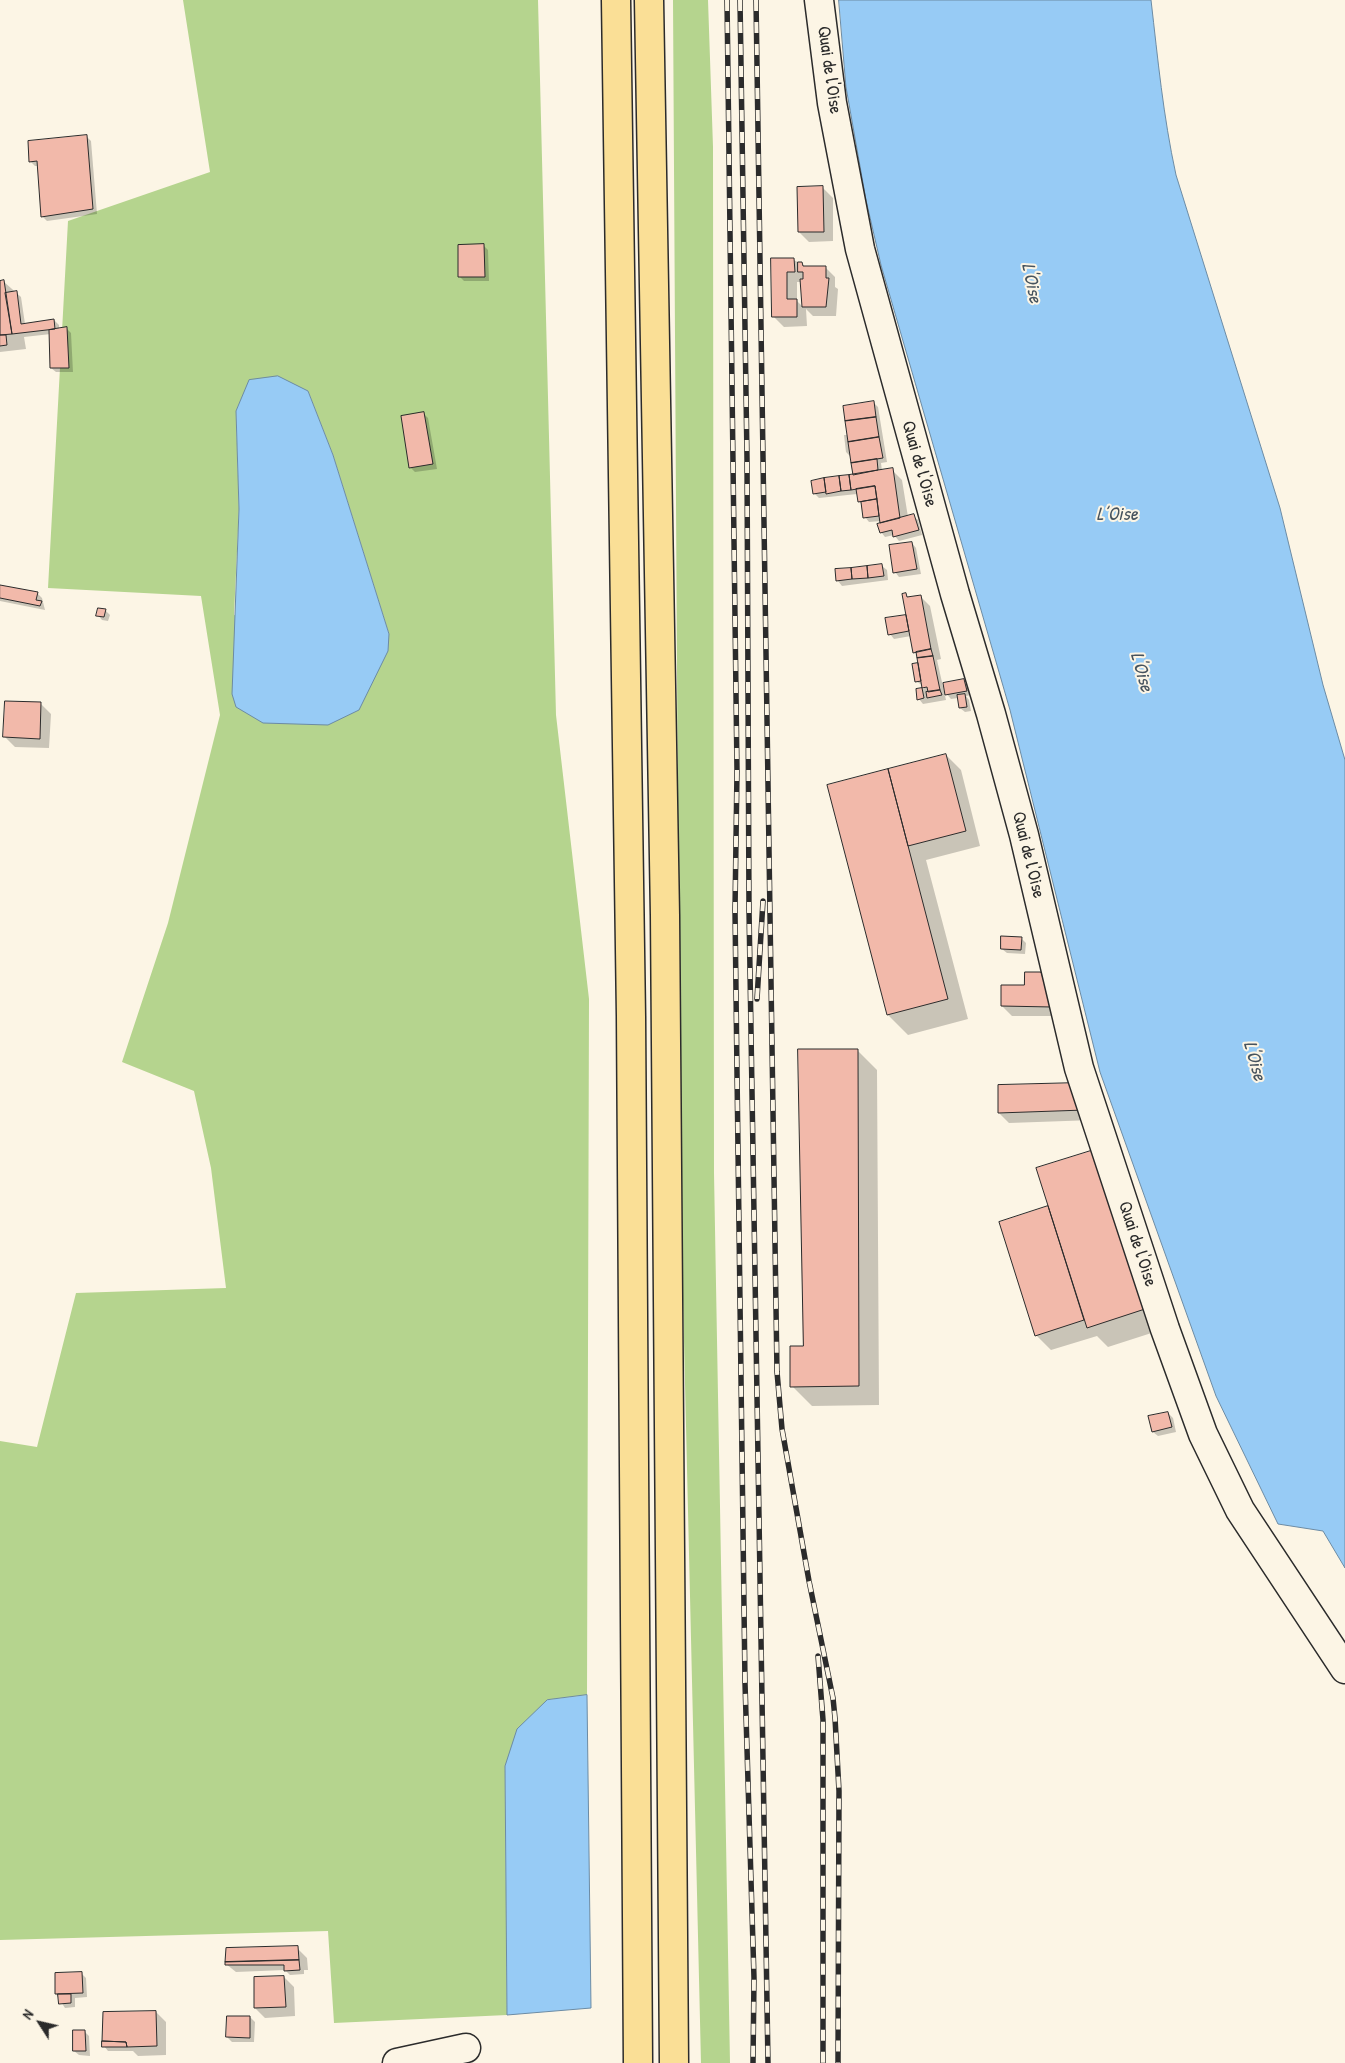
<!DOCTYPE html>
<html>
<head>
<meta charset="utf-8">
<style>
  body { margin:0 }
  #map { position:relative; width:1345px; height:2063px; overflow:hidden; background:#fcf5e5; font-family:"Patrick Hand",sans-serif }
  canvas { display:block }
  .north { position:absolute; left:15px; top:1998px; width:50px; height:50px; -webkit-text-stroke:4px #fcf5e5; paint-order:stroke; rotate:305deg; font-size:14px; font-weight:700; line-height:20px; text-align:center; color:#2b2b2b }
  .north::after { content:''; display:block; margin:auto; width:18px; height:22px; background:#2b2b2b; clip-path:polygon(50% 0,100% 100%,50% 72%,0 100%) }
</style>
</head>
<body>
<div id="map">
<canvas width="1345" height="2063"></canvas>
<div class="north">N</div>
</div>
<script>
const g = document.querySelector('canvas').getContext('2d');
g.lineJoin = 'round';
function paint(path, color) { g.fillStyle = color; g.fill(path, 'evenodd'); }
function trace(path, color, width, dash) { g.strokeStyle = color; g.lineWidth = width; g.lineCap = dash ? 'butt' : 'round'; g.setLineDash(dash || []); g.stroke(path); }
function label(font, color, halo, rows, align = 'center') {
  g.font = font + ' "Patrick Hand",sans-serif'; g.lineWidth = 4; g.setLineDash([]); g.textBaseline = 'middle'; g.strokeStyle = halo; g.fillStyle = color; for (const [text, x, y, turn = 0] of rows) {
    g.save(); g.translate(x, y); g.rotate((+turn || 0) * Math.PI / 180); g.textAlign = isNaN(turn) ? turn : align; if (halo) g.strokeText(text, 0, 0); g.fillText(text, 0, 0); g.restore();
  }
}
const green = new Path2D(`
  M183,0h355l18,715 33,284 -2,696 -40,5 -42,66 2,249 -173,8 -6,-92 -328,9v-499l37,6 39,-154 150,-5 -15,-120 -17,-77 -72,-29 46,-139 52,-208 -19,-119 -153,-8 20,-367 142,-49zM250,380l58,11 25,64 56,179 -155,-19 5,-106 -3,-98z
  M673,0h35l5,147 1,1026 16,890h-29l-21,-892z`);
const water = new Path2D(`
  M839,0h312c7,60 12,115 25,175l104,333 43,177 22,75v808l-22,-37 -45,-7 -62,-128 -116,-324 -90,-362 -129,-445 -15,-65 -20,-113z
  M278,376l30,15 25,64 56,179 -1,17 -29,59 -31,15 -65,-2 -27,-16 -4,-13 7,-185 -3,-98 13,-31z
  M587,1695l4,313 -84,7 -2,-249 12,-37 30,-29z`);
const shadow = new Path2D(`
  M86,136l5,5 6,73 -50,7 -5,-5 -3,-50h-4l-5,-5z
  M823,188l10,10v43l-24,1 -10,-10z
  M484,246l4,4 1,31h-25l-4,-4z
  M773,259l21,1 12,7h19l10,10v10l3,2 -2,27h-23l-7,-7 1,17 -23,1 -10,-10zM797,282h4l2,25 -6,-6z
  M3,281l18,16 4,27 29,-4 5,5v4h8l4,4 2,39h-17l-5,-4v-34l-27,3 2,12 -26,3v-70z
  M873,402l5,5 9,55 -6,1 1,8 10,-1 10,10 6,37 5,-1 5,4 4,15 -23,6 -5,-6 -9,2 -4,-5v-11l-12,1 -4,-5 -2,-11 -4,-5 -2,-7 -38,4 -5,-5 40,-18 -3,-18 -5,-5 -2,-17h4z
  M423,413l5,5 9,51 -22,3 -5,-5z
  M912,543l4,5 5,26 -22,3 -4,-5z
  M882,566l5,4 1,10 -46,6 -4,-5 -1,-11z
  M0,586l37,7 5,5 3,12 -45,-9z
  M905,595l4,3 11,-2 10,10 11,53 -4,1 9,40 -23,4 -4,-5 -2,-9 7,-1 -1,-3 -7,-5 3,-17 -8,-28 -17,3 -4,-5 18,-18z
  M105,610l5,5 -2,6 -6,-1 -4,-5z
  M963,681l5,4 3,10 -5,1 3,4 2,11 -6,1 -5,-4 -2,-10 -7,1 -7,-8z
  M41,704l10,10 -2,34 -34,-1 -10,-10z
  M946,755l15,15 19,76 -54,14 42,159 -60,16 -20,-20 -60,-229z
  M1021,938l5,5 -1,11 -18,-1 -5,-4z
  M1041,973l10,10 10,33h-49l-10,-10z
  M857,1050l20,20 2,335 -67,1 -20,-20 12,-39z
  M1085,1094l9,26 -85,3 -10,-10z
  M1048,1208l3,3 116,117 -59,19 -11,-11 -46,14 -15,-15z
  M1168,1413l5,5 3,14 -18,4 -5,-4z
  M297,1948l10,10 1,12h-4v4l-14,1 -5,-5 -49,2 -10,-8z
  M81,1973l5,5 1,19 -12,1v9l-10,1 -9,-14z
  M284,1977l10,10 1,29 -30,2 -10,-10z
  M156,2012l10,10v33l-28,1 -5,-5h-25l-4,-5z
  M250,2017l5,5 -1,20h-22l-5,-5z
  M84,2031l5,5 1,20 -11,-1 -5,-4z`);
const building = new Path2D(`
  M87,135l6,74 -52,8 -4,-56 -8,1 -1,-21z
  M823,186l1,46h-26l-1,-45z
  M484,244l1,33h-27v-32z
  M771,258h23l1,14h-8v27h10v18h-25z
  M798,262h4l1,4h23v12h3l-3,29h-24l-2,-28h3v-7h-5z
  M4,280l8,54 -12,1v-54z
  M17,291l4,33 33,-5 1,10 -43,5 -7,-41z
  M67,327l2,41h-19l-1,-38z
  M0,335h6l1,10 -7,1z
  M874,401l2,16 -31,4 -2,-15z
  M424,412l9,52 -24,4 -8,-52z
  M876,417l3,20 -31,5 -3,-21z
  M879,437l4,21 -32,5 -3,-21z
  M877,459l1,11 -25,5 -2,-12z
  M893,468l7,50 -20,5 -5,-37 -24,4 -2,-15z
  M849,475l2,15 -10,1 -2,-15z
  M839,476l2,15 -15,3 -2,-16z
  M824,478l2,14 -13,2 -2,-13z
  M875,486l2,13 -19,3 -2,-13z
  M877,499l2,17 -16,2 -2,-16z
  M914,514l5,16 -26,7 -1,-7 -12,3 -3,-9z
  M912,542l5,27 -24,4 -4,-28z
  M882,564l2,12 -16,2 -1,-12z
  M867,566l1,12 -16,1 -1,-11z
  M851,568l1,11 -16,2 -1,-12z
  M0,585l38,7 -2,8 6,1 -2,5 -40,-8z
  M906,593l1,4 14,-2 10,54 -18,4 -11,-59z
  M98,608l8,1 -2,8 -8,-1z
  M906,615l3,16 -21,4 -3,-17z
  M931,649l2,7 -16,2 -1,-6z
  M933,656l7,34 -12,2 -1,-5 -5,1 -5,-30z
  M918,663l3,18 -6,1 -3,-18z
  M964,679l3,12 -22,4 -2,-12z
  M922,688l2,10 -7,2 -1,-11z
  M940,690l2,5 -15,3 -1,-6z
  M965,694l2,13 -8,1 -2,-13z
  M5,701l36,1 -1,37 -37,-2z
  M946,754l20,77 -58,15 -20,-77z
  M888,769l60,230 -61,16 -60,-230z
  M1001,936l21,1 -1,13 -20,-1z
  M1025,972h16l11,35 -51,-1v-21h23z
  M798,1049h60l1,337 -69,1v-41h13z
  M1076,1083l9,27 -87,3v-28z
  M1097,1149l51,159 -61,20 -51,-160z
  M1048,1206l36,114 -49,16 -36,-114z
  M1168,1412l4,15 -20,5 -4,-16z
  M298,1946l1,14 -74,2 1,-14z
  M299,1960l1,10 -16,1v-6h-59v-3z
  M82,1972l1,21 -28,1v-21z
  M284,1976l2,31 -32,1v-31z
  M58,1994h13v9l-12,1z
  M156,2011l1,35 -30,1 -1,-5 -24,-1 1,-29z
  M227,2016h23v22l-24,-1z
  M73,2030h12l1,21h-13z
  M102,2041l24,1 1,5h-25z`);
const minor = new Path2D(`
  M819,0l13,103 28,146 95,345 36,120 33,121 55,233 86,261 38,105 37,76 105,159
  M397,2063l69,-15`);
const trunk = new Path2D(`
  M616,0l15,1016 7,1047
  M649,0l16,915 9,1148`);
const rail = new Path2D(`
  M727,0l10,771 -2,139 2,163 8,610 9,295 -1,85
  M740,0l7,458 2,452 19,1153
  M756,0l21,1372 5,57 27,152 24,117 2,20 4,73 -1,272
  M757,999l6,-98
  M818,1656l5,64v343`);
const streetNames = [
  ["Quai de l'Oise",829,70,82],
  ["Quai de l'Oise",919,464,74],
  ["Quai de l'Oise",1028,855,76],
  ["Quai de l'Oise",1137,1244,72]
];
const waterNames = [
  ["L'Oise",1031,283,78],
  ["L’Oise",1117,515],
  ["L'Oise",1141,672,74],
  ["L'Oise",1254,1061,74]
];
paint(green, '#b5d48e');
paint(water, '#97cbf5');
trace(water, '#6c8ba4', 1);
paint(shadow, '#0003');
paint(building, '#f2b9aa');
trace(building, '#2b2b2b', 1);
trace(minor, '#2b2b2b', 31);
trace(trunk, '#2b2b2b', 31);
trace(minor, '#fcf5e5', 28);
trace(trunk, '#fadf96', 28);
trace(rail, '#2b2b2b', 5.5);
trace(rail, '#fcf5e5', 4, [11]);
label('18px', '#2b2b2b', '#fcf5e5', streetNames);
label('italic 19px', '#46535e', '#fcf5e5', waterNames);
</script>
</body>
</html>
